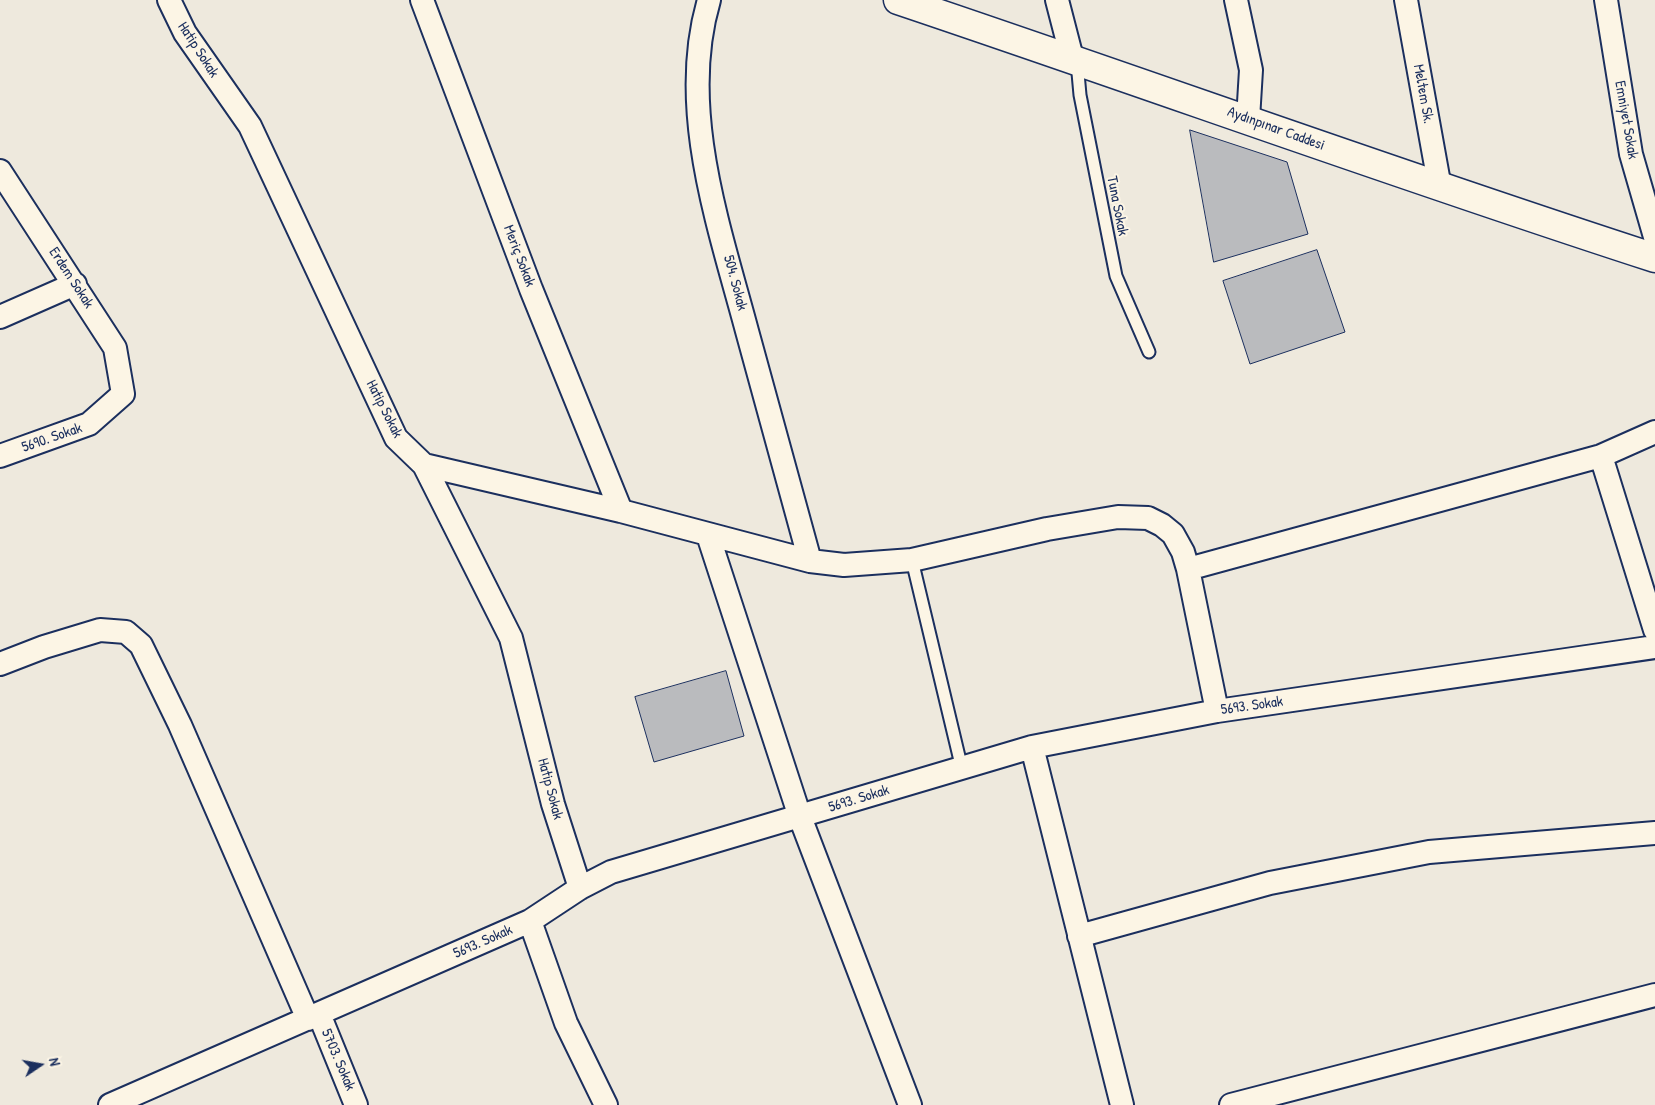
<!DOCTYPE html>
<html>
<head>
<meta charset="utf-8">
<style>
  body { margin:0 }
  #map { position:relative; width:1655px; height:1105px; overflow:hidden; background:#eee9dd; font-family:"Patrick Hand",sans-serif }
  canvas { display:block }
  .north { position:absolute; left:15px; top:1040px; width:50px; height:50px; -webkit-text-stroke:4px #fcf5e5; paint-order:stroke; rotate:78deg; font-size:14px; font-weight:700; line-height:20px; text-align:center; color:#1b2f5e }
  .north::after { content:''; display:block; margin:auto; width:18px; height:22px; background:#1b2f5e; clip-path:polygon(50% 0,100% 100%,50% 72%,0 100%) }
</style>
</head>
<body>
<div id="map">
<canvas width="1655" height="1105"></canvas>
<div class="north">N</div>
</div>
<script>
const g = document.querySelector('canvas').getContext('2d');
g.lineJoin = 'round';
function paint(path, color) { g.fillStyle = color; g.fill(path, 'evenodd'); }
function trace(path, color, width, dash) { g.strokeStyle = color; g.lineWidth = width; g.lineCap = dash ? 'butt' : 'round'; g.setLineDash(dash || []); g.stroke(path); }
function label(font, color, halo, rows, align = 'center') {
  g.font = font + ' "Patrick Hand",sans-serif'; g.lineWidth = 4; g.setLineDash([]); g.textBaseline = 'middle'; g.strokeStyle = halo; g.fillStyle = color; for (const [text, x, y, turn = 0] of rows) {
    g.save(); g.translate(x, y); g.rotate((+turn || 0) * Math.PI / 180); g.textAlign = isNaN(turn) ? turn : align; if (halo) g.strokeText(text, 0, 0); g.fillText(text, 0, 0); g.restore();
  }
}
const building = new Path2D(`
  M1190,130l97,32 21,72 -94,28z
  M1317,250l28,82 -95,32 -27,-83z
  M726,671l18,65 -90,26 -19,-65z`);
const lane = new Path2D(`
  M1077,62l3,33 36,181 33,76
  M912,560l50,209`);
const street = new Path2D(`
  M169,0l16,33 65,93 146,312 28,27 87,173 42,166 27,84
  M422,0l109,289 90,222
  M709,0c-32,108 10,226 38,331 21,76 42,153 63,230
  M1057,0l15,58
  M1236,0l15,70 -3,49
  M1406,0l34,188
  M1606,0l25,154 24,83
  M0,171l115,177 8,46 -34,30 -89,32
  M0,317l75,-33
  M1601,456l54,174
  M424,465l197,46 189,50 34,4 68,-5 135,-31 71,-12 30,1 14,7 11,9 10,18 5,17 29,142
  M708,535l92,282 110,288
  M1188,569l413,-113 54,-24
  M0,664l44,-17 56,-17 26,2 15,13 39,80 128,294
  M1032,747l90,358
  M530,921l36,102 40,82
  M1079,936l191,-53 159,-31 226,-19
  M319,1014l37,91
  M110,1105l420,-184 50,-33 31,-16 421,-125 185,-36 438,-64
  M1231,1105l424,-110`);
const secondary = new Path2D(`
  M898,0c253,85 503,176 757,258`);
const streetNames = [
  ["Hatip Sokak",198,50,57],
  ["Meltem Sk.",1423,94,80],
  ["Emniyet Sokak",1626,120,80],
  ["Aydınpınar Caddesi",1276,129,20],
  ["Tuna Sokak",1117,206,79],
  ["Meriç Sokak",519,256,69],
  ["Erdem Sokak",71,278,57],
  ["504. Sokak",735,283,75],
  ["Hatip Sokak",384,409,63],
  ["5690. Sokak",52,438,-19],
  ["5693. Sokak",1252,706,-8],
  ["Hatip Sokak",550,789,75],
  ["5693. Sokak",859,799,-17],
  ["5693. Sokak",483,942,-24],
  ["5703. Sokak",338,1060,67]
];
paint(building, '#babbbe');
trace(building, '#1b2f5e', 1);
trace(lane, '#1b2f5e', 15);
trace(street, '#1b2f5e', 26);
trace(secondary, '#1b2f5e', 31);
trace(lane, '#fcf5e5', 11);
trace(street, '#fcf5e5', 22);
trace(secondary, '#fcf5e5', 28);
label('15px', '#1b2f5e', '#fcf5e5', streetNames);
</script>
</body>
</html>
